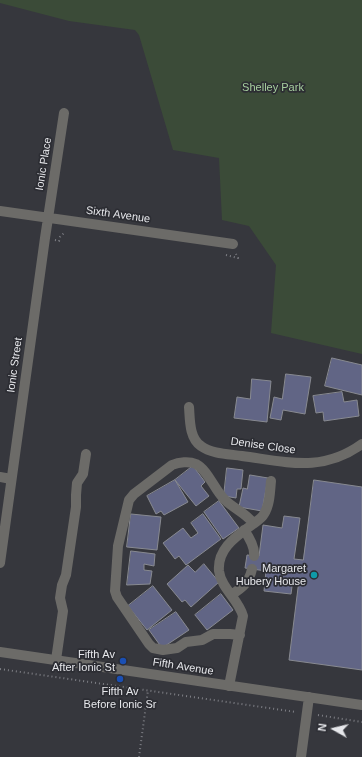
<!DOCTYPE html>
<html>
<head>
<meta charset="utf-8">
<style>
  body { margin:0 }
  #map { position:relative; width:362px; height:757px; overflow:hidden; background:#36373d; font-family:Arial,sans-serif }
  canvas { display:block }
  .north { position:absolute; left:314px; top:709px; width:40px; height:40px; -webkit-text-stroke:3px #2c2d33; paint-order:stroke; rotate:278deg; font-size:11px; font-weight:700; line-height:16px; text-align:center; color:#e6e7eb }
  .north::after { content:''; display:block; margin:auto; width:14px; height:18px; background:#e6e7eb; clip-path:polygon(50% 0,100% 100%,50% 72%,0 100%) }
</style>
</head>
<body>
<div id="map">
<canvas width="362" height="757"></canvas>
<div class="north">N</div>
</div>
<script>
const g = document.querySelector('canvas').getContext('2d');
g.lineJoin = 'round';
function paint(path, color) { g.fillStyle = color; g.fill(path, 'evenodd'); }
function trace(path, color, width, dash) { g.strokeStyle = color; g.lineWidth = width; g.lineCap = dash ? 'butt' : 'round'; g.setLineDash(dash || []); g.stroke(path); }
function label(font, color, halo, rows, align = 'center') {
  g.font = font + ' Arial,sans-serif'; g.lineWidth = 3.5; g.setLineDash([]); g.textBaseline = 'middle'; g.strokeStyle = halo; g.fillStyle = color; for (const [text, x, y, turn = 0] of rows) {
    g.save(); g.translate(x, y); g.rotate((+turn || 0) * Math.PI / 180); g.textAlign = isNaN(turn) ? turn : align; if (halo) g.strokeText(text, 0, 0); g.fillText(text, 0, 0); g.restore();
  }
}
const green = new Path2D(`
  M0,0h362v354l-91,-21 5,-68 -27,-39 -27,-6 -3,-62 -46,-8 -34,-115 -4,-5 -66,-9 -69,-18z`);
const building = new Path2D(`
  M332,358l30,7v30l-37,-9z
  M286,374l25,3 -6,37 -22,-4 -2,10 -11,-2 4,-21 8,2z
  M252,379l19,2 -4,41 -33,-4 3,-21 13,2z
  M342,392l2,10 13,-2 2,16 -35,5 -1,-9 -7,1 -3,-17z
  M193,466l12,16 -4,4 8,10 -13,10 -21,-26z
  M227,468l16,2 -2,19h-4l-1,9 -12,-2z
  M250,475l18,3 -6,33 -23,-4 4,-19 4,1z
  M175,480l13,22 -24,13 -3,-4 -5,3 -9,-18z
  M314,480l48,7v183l-73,-10 10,-80 -6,-1 -2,15 -27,-3 2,-20 -21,-3 2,-13 12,1 4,-31 19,3 2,-12 16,2 -6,41 9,1z
  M219,501l20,27 -16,11 -19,-27z
  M131,514l30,3 -4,33 -30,-3z
  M203,514l18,25 -35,26 -7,-9 -4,3 -12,-16 20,-15 8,10 7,-5 -7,-10z
  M131,551l24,3 -1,12 -10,-2v6l8,1 -2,13 -23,1z
  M204,564l15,18 -28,25 -6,-7 -3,2 -15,-18 21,-19 7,7z
  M153,586l19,24 -25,20 -19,-24z
  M221,594l12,16 -26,20 -12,-15z
  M176,612l13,18 -27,18 -13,-18z`);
const path = new Path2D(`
  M55,240l4,1 1,-4 5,-5
  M226,255l12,3 -2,-4
  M0,669l296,43
  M318,715l44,7
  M139,757l9,-67`);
const minor = new Path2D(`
  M0,211l233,33
  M189,407c1,12 0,31 12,39 11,8 28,8 41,10 45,6 80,17 120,-12
  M0,477l11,2
  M244,530c5,7 11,17 10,26
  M0,563l45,-325 19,-125
  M231,595c11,-7 18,-12 21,-26
  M240,635l-10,-1h-17l-11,6 -16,2 -9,6 -14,2 -10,-2 -4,-4 -32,-47 -2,-6 3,-45 11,-46 5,-6 38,-29c7,-3 17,-4 24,-1 12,6 19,27 29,36 8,8 22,14 28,23
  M0,652l362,53
  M56,660l7,-49 -3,-13 2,-13 4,-10 10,-68v-12l1,-12 6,-9 3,-20
  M229,686l14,-70c-4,-16 -22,-28 -24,-45 -2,-23 18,-35 34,-47 4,-3 9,-6 11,-10 6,-9 6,-23 7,-33
  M301,757l8,-60`);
const markers = [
  [314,575,4,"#0f9aa8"],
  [123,661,4,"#1a4fb4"],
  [120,679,4,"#1a4fb4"]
];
const parkNames = [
  ["Shelley Park",273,88]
];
const streetNames = [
  ["Ionic Place",44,164,-81],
  ["Sixth Avenue",118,215,8],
  ["Ionic Street",15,365,-82],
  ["Denise Close",263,446,8],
  ["Fifth Avenue",183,667,9]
];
const poiNames = [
  ["Margaret",306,569],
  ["Hubery House",306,582],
  ["Fifth Av",115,655],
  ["After Ionic St",115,668],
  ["Fifth Av",120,692,"center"],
  ["Before Ionic Sr",120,705,"center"]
];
paint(green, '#3b4b38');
paint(building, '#616585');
trace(building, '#888a91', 1);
trace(path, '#7e7f85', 2, [1, 3]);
trace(minor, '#6c6b68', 10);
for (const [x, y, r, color] of markers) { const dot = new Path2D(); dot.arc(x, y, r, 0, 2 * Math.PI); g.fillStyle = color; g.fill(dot); trace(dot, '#2c2d33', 1.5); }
label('11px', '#a6ce9e', '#2c2d33', parkNames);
label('11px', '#e6e7eb', '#2c2d33', streetNames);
label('11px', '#e6e7eb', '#2c2d33', poiNames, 'right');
</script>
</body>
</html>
